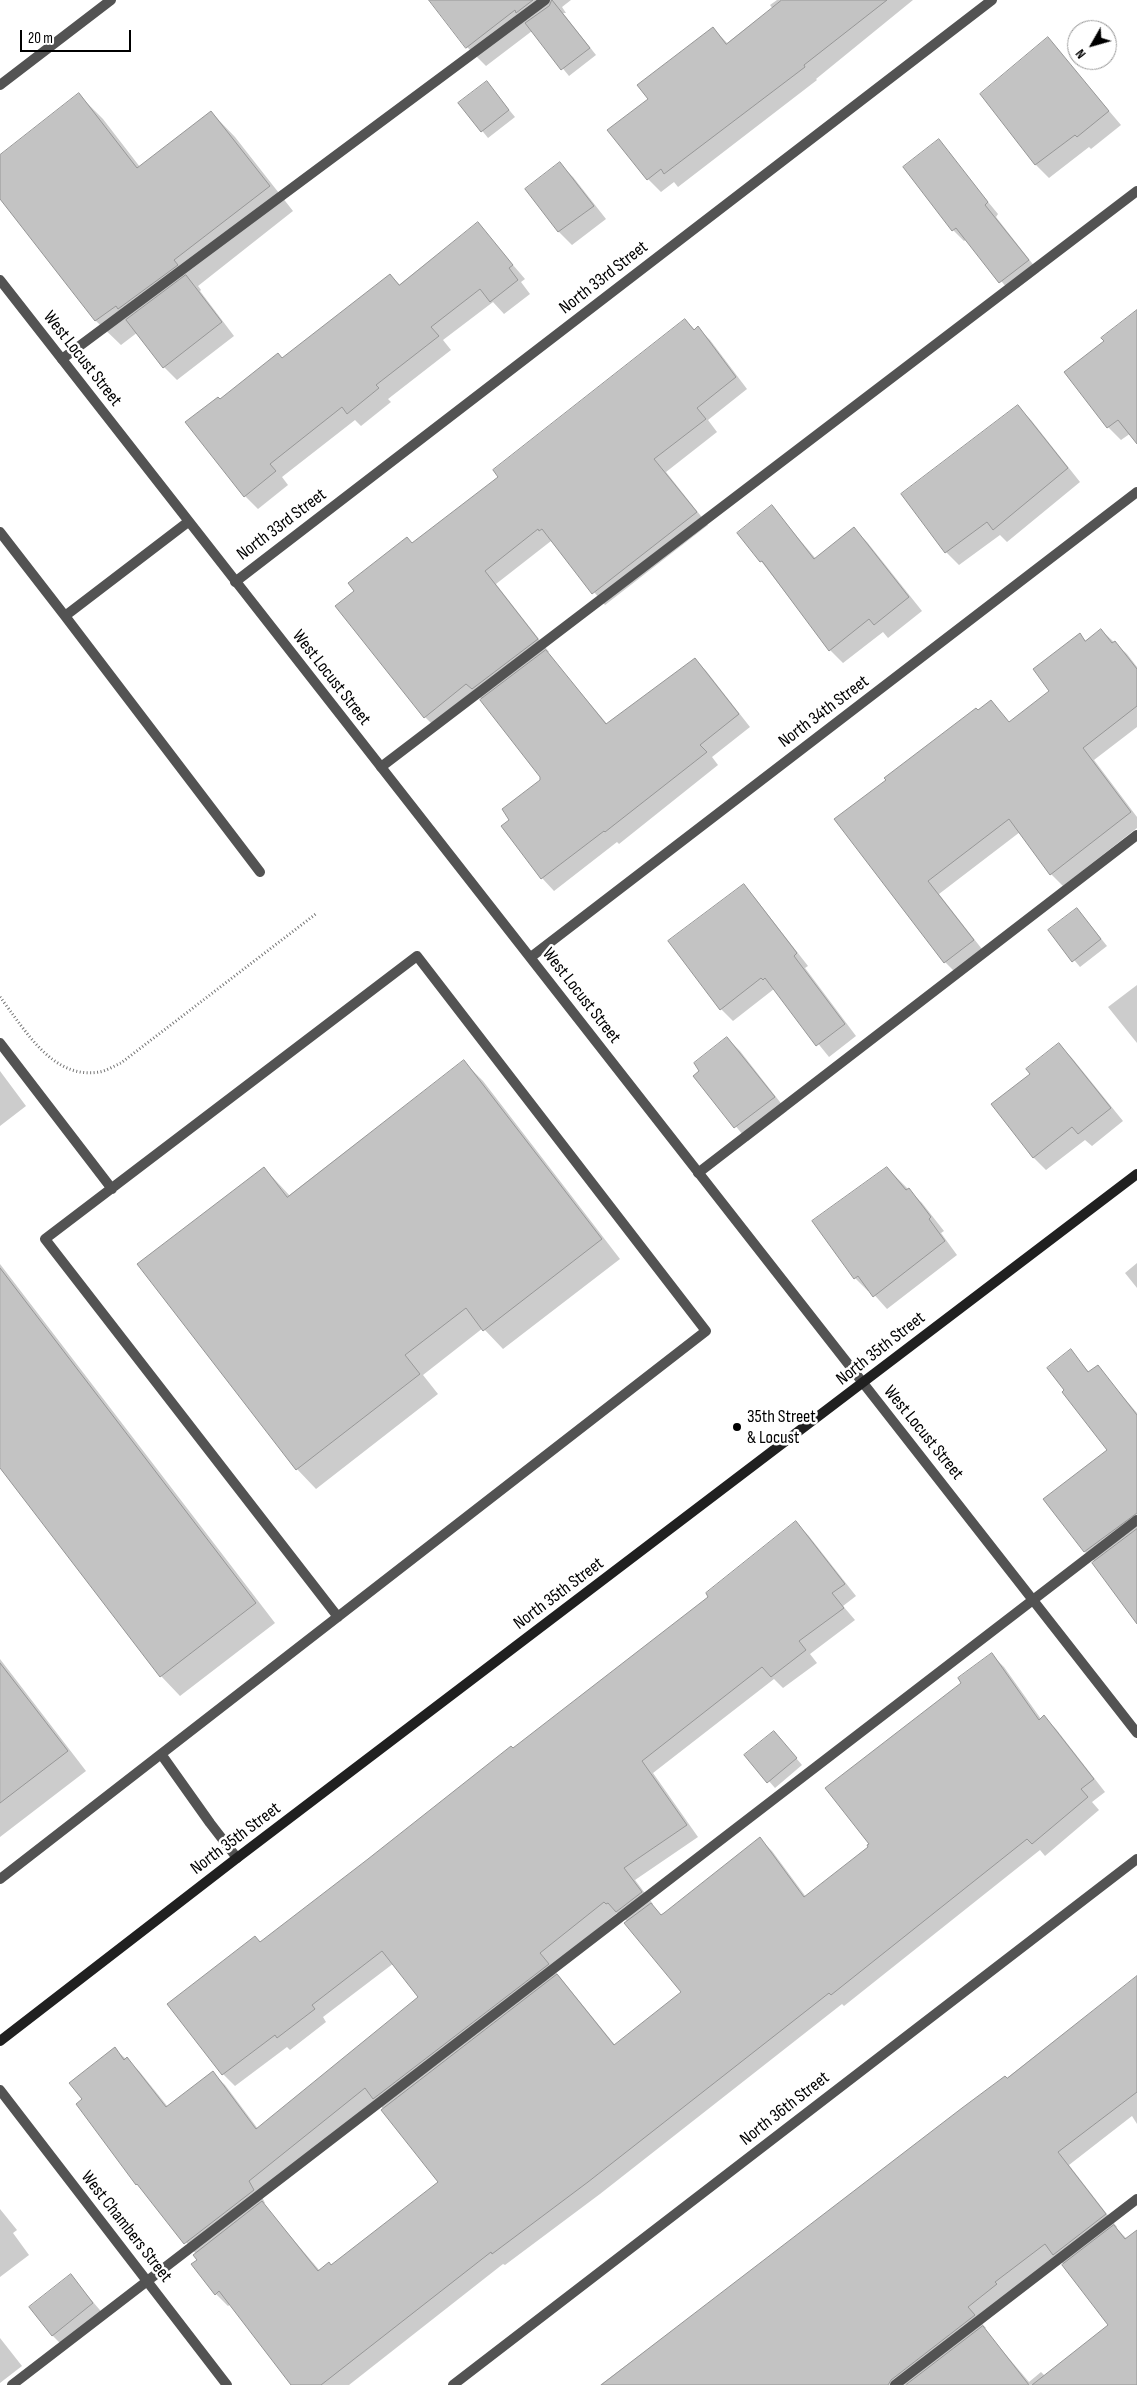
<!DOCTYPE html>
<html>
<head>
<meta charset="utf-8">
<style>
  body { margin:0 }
  #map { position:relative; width:1137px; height:2385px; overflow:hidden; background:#fff; font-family:"Sofia Sans Condensed",sans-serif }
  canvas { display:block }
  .north { position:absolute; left:1067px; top:20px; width:50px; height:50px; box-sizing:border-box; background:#fff; border:1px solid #999; border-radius:50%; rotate:232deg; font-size:14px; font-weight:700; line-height:20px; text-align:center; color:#000 }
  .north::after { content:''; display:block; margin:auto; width:18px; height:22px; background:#000; clip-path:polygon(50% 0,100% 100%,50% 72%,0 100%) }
  .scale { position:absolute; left:20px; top:30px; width:111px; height:22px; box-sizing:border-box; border:2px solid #000; border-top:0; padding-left:6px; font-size:15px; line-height:18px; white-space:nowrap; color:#000; -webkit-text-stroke:4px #fff; paint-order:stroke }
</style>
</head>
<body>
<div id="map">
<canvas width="1137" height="2385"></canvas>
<div class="north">N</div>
<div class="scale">20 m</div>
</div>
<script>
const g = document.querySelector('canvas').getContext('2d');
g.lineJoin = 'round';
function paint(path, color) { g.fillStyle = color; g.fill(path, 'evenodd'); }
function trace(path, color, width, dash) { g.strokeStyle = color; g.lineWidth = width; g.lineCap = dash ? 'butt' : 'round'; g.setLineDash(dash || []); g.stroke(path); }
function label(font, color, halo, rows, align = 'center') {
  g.font = font + ' "Sofia Sans Condensed",sans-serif'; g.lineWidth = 5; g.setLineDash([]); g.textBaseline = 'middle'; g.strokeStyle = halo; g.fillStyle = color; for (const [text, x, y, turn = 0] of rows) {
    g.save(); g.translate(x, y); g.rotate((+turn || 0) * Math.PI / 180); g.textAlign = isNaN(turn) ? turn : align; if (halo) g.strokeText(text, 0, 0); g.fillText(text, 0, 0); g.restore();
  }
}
const shadow = new Path2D(`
  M430,0h141l-9,7 4,6h-3l33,42 -27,21 -37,-45 -46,35 -19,-19z
  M777,0h136l-97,79 1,1 -139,107 -4,-5 -13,10 -13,-13 2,-80 63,-71 15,16 45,-35 -3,-4z
  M1048,39l73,86 -30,24 -2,-2 -40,31 -13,-13 -55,-71z
  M487,83l28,34 -27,21 -28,-35z
  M79,95l24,24 37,48 71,-55 24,25 58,74 -95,75 3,4 -1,1 34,45 -57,44 -13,-13 -26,-35 -17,13 -25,-24 -96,-124v-41z
  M938,141l60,73 -2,3 43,55 -28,21 -44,-54 -3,2 -11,-11z
  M560,164l13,13 33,42 -34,26 -13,-13 -33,-43z
  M478,224l47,55 -4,3 9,12 -26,20 -11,-12 -50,38 8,10 -63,49 3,3 -30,24 -6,-6 -73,57 6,8 -30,24 -13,-13 -25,-95 62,-42 108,-84 10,10z
  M1137,314v125l-6,-6 -10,7 -13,-13 -3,-86z
  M685,320l10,10 3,-2 12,12 37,49 -39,31 9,12 -51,40 42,53 -103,80 -54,-64 -55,43 53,68 -2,1 61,72 87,-66 12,13 43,55 -38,30 6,8 -99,79 -2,-2 -63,49 -12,-13 -39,-52 8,-6 31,-39 -1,-5 -62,-80 -42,33 -12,-12 -12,-173 87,-67z
  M1018,407l13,13 49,62 -73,60 -7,-7 -41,30 -13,-13 -43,-57z
  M772,507l44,52 38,-30 13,13 55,69 -34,27 -5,-6 -40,31 -13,-13 -69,-89z
  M1101,630l26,24 10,13v60l-43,33 43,57v11l-74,58 -12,-12 -31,-42 -81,62 46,59 -28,21 -12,-12 -109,-143 155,-117 19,21 41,-32 29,-56 6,6z
  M743,886l12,12 53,68 -3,2 51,68 -27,21 -55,-68 -41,32 -12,-12z
  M1083,916l24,30 -27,21 -30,-36z
  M1137,985v58l-29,-36z
  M727,1038l13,13 47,60 -39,30 -54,-65z
  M1059,1045l13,13 51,63 -31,25 -7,-6 -39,30 -13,-13 -1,-83z
  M464,1062l19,19 137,178 -117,90 -20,-21 -60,47 15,19 -122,95 -19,-20 -33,-301 26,28z
  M0,1071l26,35 -26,20z
  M887,1168l35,35 22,28 -3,2 16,22 -70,54 -17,-19 -2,1 -13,-13 -41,-57z
  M1137,1263v25l-12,-15z
  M0,1264l275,359 -95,73 -19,-20 -161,-210z
  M1070,1351l20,22 8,-6 39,46v208l-42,-59 -10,-10 23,-102z
  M796,1523l12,12 48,61 -13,10 12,14 -45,34 7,9 -34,25 -9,-9 -121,94 45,64 -63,43 18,24 -1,1 10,11 98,-77 12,12 34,46 64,-50 93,-164 29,-28 12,12 37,52 3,-2 12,12 49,63 -13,10 7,8 -54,46 -5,-6 -196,156 -2,-2 -242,190 -95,71 -2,-1 -154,121h-56l-62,-81 -3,2 -12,-12 -20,-40 -59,-70 -59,-79 6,-5 31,-51 24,22 29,36 45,-34 12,12 33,44 162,-132 -26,-34 -71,54 3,5 -36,28 -3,-3 -52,39 -12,-12 -55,-70 92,-61 253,-194 197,-152zM617,1913l11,9 55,70 -68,53 -64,-79zM376,2100l64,82 -108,85 -12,4 -57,-67 2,-1 -5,-10z
  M0,1659l86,112 -86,66z
  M780,1739l22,26 -27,23 -29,-33z
  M1137,1977v147l-5,-8 -63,49 48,62 -1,1 11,11 10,-7v153h-537l407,-305zM1057,2256l53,69 -65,51 -4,-4 -12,10 -45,-53 2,-1 -7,-8z
  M0,2209l17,21 -4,3 16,22 -29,22z
  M70,2275l35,41 -40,32 -13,-13z
  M0,2338l22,28 -22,17z`);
const building = new Path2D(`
  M429,0h104l-17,13 -1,-3 -49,38z
  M552,0l38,48 -29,22 -36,-47 24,-17z
  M782,0h105l-83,65 1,2 -141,107 -3,-5 -14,11 -40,-50 41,-31 -11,-14 76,-58 13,17z
  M1048,37l61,74 -32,26 -2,-2 -40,30 -55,-71z
  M487,81l22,29 -28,22 -23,-29z
  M79,93l58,75 74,-57 59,75 -96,74 4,5 -60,44 -2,-3 -21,15 -95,-122v-44z
  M939,139l49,63 -3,3 44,55 -30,23 -43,-55 -4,3 -49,-64z
  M560,162l34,44 -36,26 -33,-43z
  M478,222l35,43 -4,3 9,12 -28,22 -10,-13 -49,38 8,9 -63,49 3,3 -32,26 -5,-7 -72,57 6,7 -32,26 -59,-75 33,-25 2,2 58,-46 4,5 108,-84 9,11z
  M186,275l36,47 -59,46 -37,-48z
  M1137,310v134l-19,-24 -11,8 -43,-56 40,-31 -3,-3z
  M685,319l9,11 4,-4 38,51 -39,31 9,11 -52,40 43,53 -105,82 -50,-65 -3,2 -1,-2 -53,42 53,68 -66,50 -6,-5 -42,34 -89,-112 19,-15 -6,-8 59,-46 5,6 86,-66 -5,-7z
  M1018,405l50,63 -75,62 -6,-8 -42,31 -44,-59z
  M772,505l42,54 40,-32 55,70 -35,28 -5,-6 -40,32 -67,-90 -2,1 -23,-29z
  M1101,629l11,14 3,-2 22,28v37l-54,42 48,64 -81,63 -41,-56 -81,62 46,59 -30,23 -110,-144 52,-39 -2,-2 92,-70 2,2 13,-10 18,22 40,-31 -16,-22 47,-36 5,8z
  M546,650l60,74 89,-66 44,56 -39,31 7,7 -102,80 -1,-1 -63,48 -40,-53 8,-6 -7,-11 38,-29v-3l-60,-77z
  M744,884l53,69 -3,3 51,68 -29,22 -51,-68 -2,2 -2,-2 -41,32 -52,-69z
  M1077,908l24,31 -29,23 -24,-32z
  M727,1037l48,60 -41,31 -41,-52 6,-5 -5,-8z
  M1059,1043l52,65 -33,26 -6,-7 -39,31 -42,-54 39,-30 -4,-5z
  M464,1060l138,179 -119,92 -17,-23 -61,47 15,19 -124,96 -159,-206 127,-97 23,30z
  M887,1167l19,23 3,-2 22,29 -2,2 16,22 -72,56 -15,-21 -4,3 -42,-58z
  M0,1268l256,335 -96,74 -160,-209z
  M1071,1349l17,23 10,-7 39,50v98l-53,39 -41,-53 64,-49 -45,-58 2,-2 -17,-22z
  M796,1521l49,63 -13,9 12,15 -45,33 7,9 -35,27 -9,-10 -120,94 45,64 -63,43 18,24 -26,20 -8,-9 -2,1 -2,-2 -64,51 9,11 -176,135 -8,-11 -116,93 5,9 -70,54 -47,-60 -1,1 -60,-81 6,-5 -13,-16 46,-36 9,13 3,-3 39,50 47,-36 43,58 162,-132 -36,-46 -70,54 3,4 -38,29 -2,-3 -53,40 -55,-71 88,-68 5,6 108,-83 143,-113 2,2 195,-151 -2,-4z
  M1137,1529v95l-45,-61z
  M992,1653l47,67 5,-5 50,64 -13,10 7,8 -56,47 -5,-5 -196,156 -2,-2 -241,189 -96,72 -1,-2 -170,133h-30l-72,-94 -4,4 -24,-31 6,-4 -4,-5 69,-54 56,70 11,-9 2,3 107,-83 -57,-72 176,-136 57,71 67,-53 -57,-69 27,-20 10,12 3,-2 96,-76 44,60 64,-50 -1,-2 2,-1 -44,-56 136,-105 -3,-5z
  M0,1663l68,88 -68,52z
  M774,1731l23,27 -30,25 -23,-28z
  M1137,1976v116l-79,60 48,62 -53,41 -8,-11 -50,38 2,2 -29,23 7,8 -84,65 -3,5h-287l361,-277 43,-32 2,2z
  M1114,2225l11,14 12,-9v155h-105l76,-60 -46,-60z
  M71,2274l22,29 -41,33 -23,-29z
  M983,2326l46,59h-123z`);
const path = new Path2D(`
  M0,997c24,31 52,83 99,75 7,-1 15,-6 22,-9l196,-150`);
const service = new Path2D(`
  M62,359l483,-359
  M0,532l65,84 123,-94
  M65,616l195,256
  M381,767l756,-576
  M0,1043l112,146
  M698,1173l439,-338
  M161,1754l49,69 27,35
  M0,1879l706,-548 -289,-375 -372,283 293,378
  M12,2385l1125,-865
  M895,2385l242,-186`);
const minor = new Path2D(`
  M0,85l111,-85
  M235,582l757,-582
  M531,957l606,-465
  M0,2090l227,295
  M453,2385l684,-526`);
const tertiary = new Path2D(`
  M0,280l1137,1453`);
const secondary = new Path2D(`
  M0,2041l237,-183 900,-684`);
const markers = [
  [737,1427,5,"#000"]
];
const streetNames = [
  ["North 33rd Street",604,278,-38],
  ["West Locust Street",82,359,52],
  ["North 33rd Street",282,525,-37],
  ["West Locust Street",331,678,52],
  ["North 34th Street",824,712,-37],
  ["West Locust Street",581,996,52],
  ["North 35th Street",881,1349,-38],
  ["West Locust Street",923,1433,51],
  ["North 35th Street",559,1594,-37],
  ["North 35th Street",236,1839,-37],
  ["North 36th Street",785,2109,-38],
  ["West Chambers Street",126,2227,52]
];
const poiNames = [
  ["35th Street",747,1417],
  ["& Locust",747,1438]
];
paint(shadow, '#0003');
paint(building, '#c3c3c3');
trace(building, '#979797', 1);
trace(path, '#757575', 3, [1, 2.5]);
trace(service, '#535353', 10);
trace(minor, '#535353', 10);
trace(tertiary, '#535353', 10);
trace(secondary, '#202020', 10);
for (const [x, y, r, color] of markers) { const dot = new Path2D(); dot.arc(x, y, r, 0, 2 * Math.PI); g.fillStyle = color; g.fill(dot); trace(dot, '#fff', 2); }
label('18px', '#000', '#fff', streetNames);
label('18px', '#000', '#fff', poiNames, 'left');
</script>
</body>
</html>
